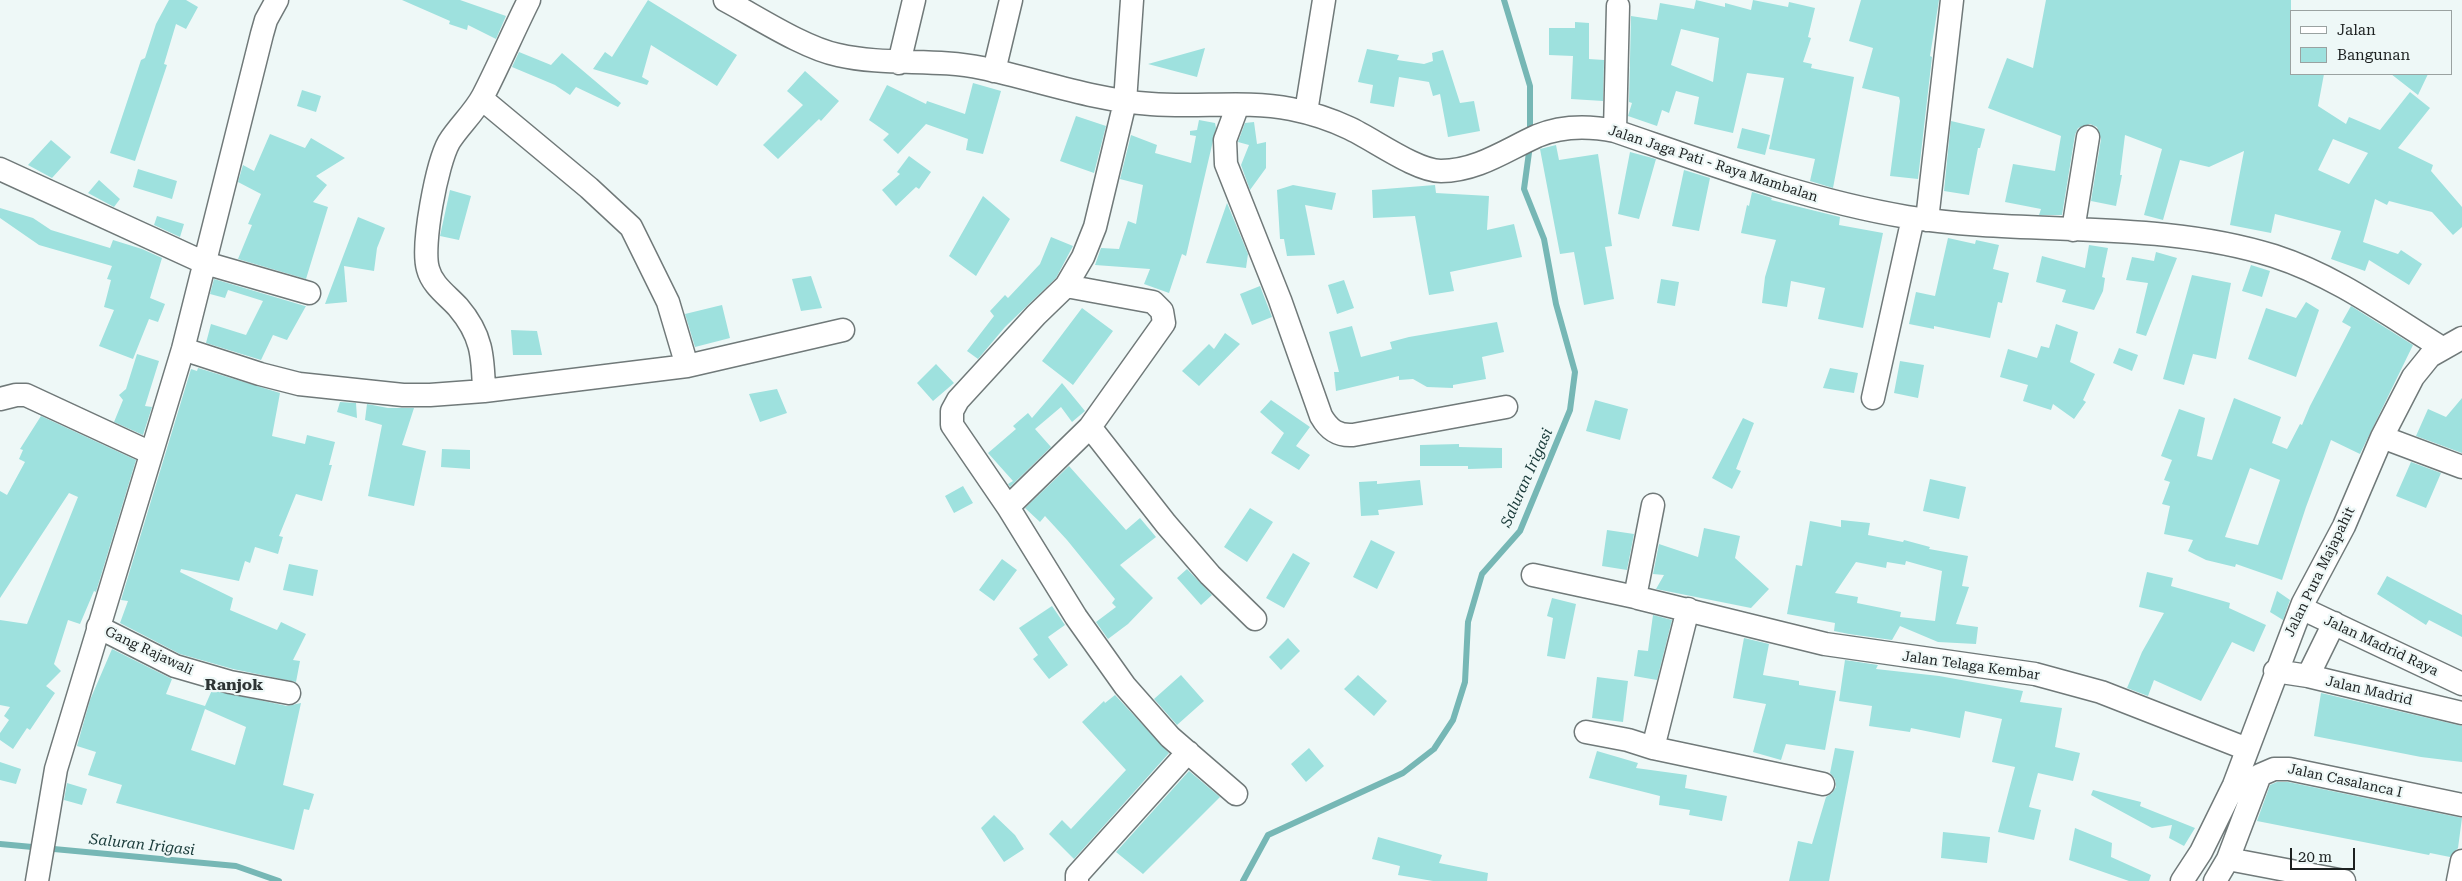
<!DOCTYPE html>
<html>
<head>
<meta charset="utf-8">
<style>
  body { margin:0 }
  #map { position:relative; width:2462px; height:881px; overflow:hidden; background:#eef8f7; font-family:"Roboto Serif",serif }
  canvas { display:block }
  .legend { position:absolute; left:2290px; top:10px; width:162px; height:65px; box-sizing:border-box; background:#eef8f7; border:1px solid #9aa2a1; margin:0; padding:6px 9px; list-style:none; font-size:15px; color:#1d2121 }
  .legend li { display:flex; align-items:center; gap:10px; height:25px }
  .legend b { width:25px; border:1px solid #9aa2a1 }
  .scale { position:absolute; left:2290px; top:848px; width:65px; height:22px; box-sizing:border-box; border:2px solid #1d2121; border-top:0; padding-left:6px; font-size:15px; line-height:18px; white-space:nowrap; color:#1d2121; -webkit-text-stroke:4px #eef8f7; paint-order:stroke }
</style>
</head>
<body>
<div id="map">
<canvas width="2462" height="881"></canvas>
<ul class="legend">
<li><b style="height:6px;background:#fff"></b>Jalan</li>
<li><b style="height:14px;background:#9ee1de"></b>Bangunan</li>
</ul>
<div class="scale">20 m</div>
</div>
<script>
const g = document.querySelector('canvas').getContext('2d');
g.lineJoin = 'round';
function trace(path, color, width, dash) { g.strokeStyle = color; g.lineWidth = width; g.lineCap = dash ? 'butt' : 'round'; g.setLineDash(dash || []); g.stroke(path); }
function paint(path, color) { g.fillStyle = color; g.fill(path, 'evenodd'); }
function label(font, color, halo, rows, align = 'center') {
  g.font = font + ' "Roboto Serif",serif'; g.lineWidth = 4.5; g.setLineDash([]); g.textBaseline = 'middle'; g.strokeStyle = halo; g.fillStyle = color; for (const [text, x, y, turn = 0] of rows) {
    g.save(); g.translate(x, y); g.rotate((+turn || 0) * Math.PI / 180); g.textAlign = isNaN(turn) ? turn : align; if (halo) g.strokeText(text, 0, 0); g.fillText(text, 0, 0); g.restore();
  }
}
const stream = new Path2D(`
  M1504,0l26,86v50
  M0,844l236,22 43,15
  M1243,881l25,-46 135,-62 31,-24 19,-29 12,-38 3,-60 14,-48 38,-43 50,-121 5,-38 -19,-68 -12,-65 -20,-50 6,-44`);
const building = new Path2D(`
  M169,0h17l12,7 -12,22 -10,-5 -12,40 3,1 -32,96 -25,-8 31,-93 4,-2 11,-34z
  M402,0h58l46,16 -10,23 -28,-14 -1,5 -18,-6 1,-3z
  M648,0l89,55 -20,31 -66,-41 -9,32 7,4 -2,4 -54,-16 12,-17 7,5z
  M1696,0l29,7v-4l26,7 2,-10 35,7 1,-5 26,6 -7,29 3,1 -8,24 9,2 -1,4 43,9 -21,111 -23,-7 5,-22 -46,-10 15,-71 -37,-5 -14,60 -39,-9 5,-27 -23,-6 -7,22 -7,-3 -5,16 -29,-10 4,-13 -3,-1 2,-86 26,4 3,-17 34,6zM1681,29l38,9 -6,44 -42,-17z
  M1861,0h78l-9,56 2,1 -14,122 -28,-3 10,-75 -1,-4 -37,-9 11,-40 -24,-7z
  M2046,0h245v74h33l-6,32 28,18 3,-7 31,13 30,-38 20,16 -32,40 35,17 -2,6 31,36v20l-9,8 -21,-23 -43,-11 -2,4 -12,-6 -12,43 35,12 3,-4 21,14 -13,21 -40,-25 -4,11 -34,-12 10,-28 -66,-17 -4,19 -41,-8 14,-74 -35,16 -29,-7 -17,60 -19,-5 18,-66 -37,-14 -5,40h2l-6,31 -25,-5 10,-62 -4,-12 -7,-3 -12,4 -3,7 -13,80h-23l2,-6 -36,-7 8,-38 42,7 6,-35 -73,-28 19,-50 26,10zM2333,139l35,14 -19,31 -31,-14z
  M1575,22l14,1v36l15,1 -1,41 -32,-2 2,-43 -24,-1v-27h26z
  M1205,48l-8,29 -49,-13z
  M1367,49l32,6 -2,5 27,4 9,-3 -1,-8 11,-3 17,53 14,-2 6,30 -32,6 -8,-43 -7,2 -4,-14 -30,-5 -5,30 -24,-4 3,-18 -15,-3z
  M519,52l32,13 11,-12 59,50 -3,4 -42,-20 -6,8 -15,-10 -43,-18z
  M805,71l34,30 -18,20 -2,-2 -41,40 -15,-14 40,-40 -16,-14z
  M2391,74h37l-10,21z
  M973,83l28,8 -18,63 -17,-4 2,-11 -42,-15 -28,30 -15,-14 6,-6 -20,-14 18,-35 39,19 1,-3 38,13z
  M302,90l19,6 -5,16 -19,-6z
  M1076,116l30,10 -12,47 -34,-12z
  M1199,120l16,3 1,5 -30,128 -4,-2 -13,39 -25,-9 6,-15 -55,-4 6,-17 18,1 9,-28 8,3 7,-39 -23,-6 11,-44 26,10 -2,8 36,10 5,-27 -6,-1v-4l7,-1z
  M1951,121l34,8 -5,19h-2l-9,47 -25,-4z
  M1254,122l3,22 9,-2v26l-16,22 -9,-25 8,-20 -11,-3 7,-19z
  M1742,128l28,7 -5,20 -28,-7z
  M270,134l35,14 6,-10 34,20 -29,18 11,9 -14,17 15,5 -22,72 -68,-20 14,-34 -4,-1 13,-30 -23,-12 5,-17 11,6z
  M51,140l20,17 -19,21 -24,-13z
  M1556,145l3,15 39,-6 14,92 -7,1 9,52 -30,6 -10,-53 -14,2 -20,-105z
  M1630,152l26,7 -17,60 -21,-5z
  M909,156l22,16 -12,17 -3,-2 -20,19 -14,-16 18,-16 -3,-2z
  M138,169l39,12 -5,18 -39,-12z
  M1684,170l26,8 -11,53 -27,-5z
  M99,180l21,19 -6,8 -26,-14z
  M1293,185l43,8 -4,17 -27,-5 10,50 -28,1 -3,-17h-4l-3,-49z
  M1435,185l1,8 53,3 -2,34 27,-6 8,33 -72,15 4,19 -25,4 -14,-79 -42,2 -1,-28z
  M450,190l21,6 -12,44 -19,-4z
  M1752,192l20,6 -1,2 69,17 -1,8 44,8 -20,95 -45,-9 7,-31 -34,-7 -4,26 -25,-4 3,-26 11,-37 -35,-7 6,-28 2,1z
  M983,196l27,23 -34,57 -27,-20z
  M1227,203l21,51 -2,14 -40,-5z
  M0,208l33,10 18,12 59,18 3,-8 29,9 20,9 -12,40 15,6 -7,18 -9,-3 -16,40 -34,-13 15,-36 -10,-3 7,-27 -4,-1 5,-13 -73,-21 -39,-27z
  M157,216l27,8 -4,13 -26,-12z
  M358,217l27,11 -8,20 -3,23 -30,-5 3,36 -22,2z
  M1051,237l22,9 -17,32 -51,49 -27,32 -11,-8 27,-35 -4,-5 15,-16 3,3 32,-34z
  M1948,238l27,6 1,-4 23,5 -6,24 16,4 -7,30 -4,-1 -8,36 -56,-12v3l-25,-5 7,-32 19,4z
  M2089,245l19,3 -6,29 3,1 -2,13 -9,19 -32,-8 4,-12 -30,-8 6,-26 43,12z
  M2156,252l21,6 -31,78 -10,-3 12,-50 -22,-3 6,-23 22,4z
  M2251,265l19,6 -8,26 -20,-6z
  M2192,275l39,8 -15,76 -23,-5 -9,31 -21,-6z
  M811,276l11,32 -21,3 -9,-32z
  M214,279l91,27h1l-19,34 -14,-5 -12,25 -55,-17 5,-19 35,11 17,-34 -35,-11 -3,8 -15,-4z
  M1661,279l18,3 -4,24 -18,-3z
  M1344,280l10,28 -17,6 -9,-29z
  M1260,286l12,31 -20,8 -12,-31z
  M2306,302l13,8 -23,67 -48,-18 18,-51 30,10z
  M722,305l8,33 -35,9 -10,-33z
  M2351,306l62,39 -53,109 -29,-14 -25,67 -24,73 -46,-16 -1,3 -29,-7 -18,-9 5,-11 -29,-6 6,-28 -8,-2 8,-22 -6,-2 8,-20 -11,-4 18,-47 26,9 -8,38 15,4 22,-62 47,19 -9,26 15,6 13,-25 2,1 8,-19 41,-79 -9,-5zM2250,468l30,12 -22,65 -33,-8z
  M1082,308l31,23 -40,54 -31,-24z
  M1497,322l7,30 -22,5 4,22 -33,6v3l-26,-1 -14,-8 -14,1v-4l-63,15 -2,-19h5l-10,-40 23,-6 9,31 31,-8 -2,-7 19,-5z
  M2056,324l22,8 -8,30 25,12 -12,26 3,2 -12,17 -21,-15 -2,6 -28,-9 5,-16 -28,-8 8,-28 29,9 4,-12 8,2z
  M511,330l26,1 5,24h-29z
  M1225,333l15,11 -41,42 -17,-15 27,-27 5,5z
  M2119,348l19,7 -6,16 -19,-8z
  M137,354l22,7 -14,45 7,1 -9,28 -29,-13 9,-22 -4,-5 7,-6z
  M1900,361l24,4 -6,33 -24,-5z
  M936,364l18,19 -21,18 -16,-18z
  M198,368l82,25 -8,43 33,8 2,-9 28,7 -6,23h3l-10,36 -26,-7 -17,42 4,1 -5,17 -23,-7 -5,16 -5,-2 -6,20 -58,-12 -1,3 53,26 -3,12 47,20 4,-8 25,12 -13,26 7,1 -4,21 -63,-13 -53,-15 -60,-31 8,-22 -7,-1 70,-231 6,2z
  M1830,368l28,5 -4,20 -31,-5z
  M1062,383l23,28 -13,11 -11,-15 -26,22 16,18 -41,40 -2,-3 5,-3 -25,-28 28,-24 -3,-3 15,-13 4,5z
  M777,389l10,24 -27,9 -11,-28z
  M2462,398v55l-46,-17 12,-27 18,8z
  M1271,400l39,27 -14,19 14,9 -11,15 -28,-17 13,-20 -24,-21z
  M1595,400l33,9 -8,31 -34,-9z
  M340,402l16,1 1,15 -20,-6z
  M367,404l21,4h26l-12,37 24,6 -12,55 -46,-10 14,-71 -17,-5z
  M41,416l95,44 -40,132 -2,-1 -14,33 -12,-4 -14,44 7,7 -15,15 9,7 -25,37 -3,-2 -14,21 -13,-9v-7l9,-13 -5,-4 6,-9 -10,-2v-85l27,4 51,-127 -9,-4 -69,105v-107l7,4 18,-33 -6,-3 4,-9 -3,-1z
  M1743,418l11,5 -18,46 5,2 -9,18 -20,-11z
  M1459,444v3l43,1v20l-34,1v-3h-48v-21z
  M442,449l28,1v19l-29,-2z
  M2411,462l30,11 -15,35 -30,-12z
  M1069,466l57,64 14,-12 16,19 -36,28 33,33 -25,26 -20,15 -12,-17 20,-15 -4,-4 3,-4 -48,-59 -22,-24 -5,6 -15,-14z
  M1930,479l36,8 -7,32 -36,-8z
  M1420,480l3,25 -45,5 1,5 -18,1 -2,-34 18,-1v3z
  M963,486l10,17 -19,10 -9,-17z
  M1250,508l23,14 -26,40 -23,-15z
  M1841,520l29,3 -2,12 35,7 1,-2 26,7 -1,2 39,7 -6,30 7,1 -13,37 22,3 -2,17 -38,-2 -38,-16 -8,14 -43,-6 -15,-3 1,-8 -48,-9 9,-49 6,1 8,-45 31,6zM1906,561l36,10 -7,50 -35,-4 1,-5 -44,-9 1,-6 -23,-4 21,-31 30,6 1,-6 18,3z
  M1704,528l36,8 -5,22 34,31 -18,19 -95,-19 8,-14 -11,-1 6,-30 39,13z
  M1607,530l27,4 -7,36 -25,-4z
  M1371,540l24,12 -18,37 -24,-12z
  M1293,553l17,10 -26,45 -18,-10z
  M1002,559l15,11 -23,31 -15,-11z
  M289,564l29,6 -5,26 -30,-6z
  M1187,569l25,26 -11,10 -24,-27z
  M2147,572l26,6 -2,8 59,17 -1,5 37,17 -12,27 -22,-10 -31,59 -47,-21 -6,16 -21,-8 15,-36 22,-39 -25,-6z
  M2387,576l75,39v22l-33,-17 -3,5 -49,-31z
  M2277,591l13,9 -7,20 -13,-8z
  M1552,598l24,6 -11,55 -18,-3 6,-38 -6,-2z
  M1052,606l13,19 -17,12 20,28 -19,14 -16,-20 5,-4 -19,-27z
  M1653,615l19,5 -15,60 -23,-4 4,-26 10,1z
  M1288,638l12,13 -19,19 -12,-13z
  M1744,638l25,6 -6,31 36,6v4l37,6 -11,59 -39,-6 -5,16 -28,-8 13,-48 -33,-6z
  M112,649l60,30 -6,15 39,12 7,-16 75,16 14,-3 -18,82 31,9 -5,16 -5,-1 -10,41 -178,-47 6,-18 -34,-10 8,-23 -19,-6 13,-46zM205,709l41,18 -11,38 -44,-15z
  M1845,660l33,5 -2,4 63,7 84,15 -3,11 42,6 -7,39 25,6 -7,28 -35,-8 -9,34 12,3 -7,30 -36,-8 17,-65 -23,-5 10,-43 -37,-8 -5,27 -49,-10 -1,4 -41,-6 3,-20 -33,-5z
  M1181,675l23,26 -27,24 -23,-26z
  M1358,675l29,26 -13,15 -30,-27z
  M1597,677l31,4 -5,41 -31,-4z
  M2321,693l141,33v36l-41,-5 -107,-21z
  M1115,695l54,58 -95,106 -25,-25 13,-14 9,9 55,-59 -44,-48 22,-21 1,2z
  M1309,748l15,18 -18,16 -15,-18z
  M1835,748l19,3 -25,130h-40l9,-40 14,3 14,-47 6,-4 4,-6 -1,-8 -5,-6z
  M1597,751l41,12 -2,5 51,7 -2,13 42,8 -5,25 -33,-6 1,-5 -31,-5 1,-9 -71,-18z
  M0,762l21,7 -5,15 -16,-4z
  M1189,771l31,26 -77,77 -27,-22z
  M2277,782h11l174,36 -4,30 -8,9 -20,-4 -1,2 -172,-34 13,-36z
  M67,783l20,6 -5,16 -18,-5z
  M2093,790l48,12 -1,4 55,22 -11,18 -15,-8 3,-13 -20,3 -61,-33z
  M994,815l21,20 9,14 -20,13 -23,-34z
  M2075,828l37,15 -1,14 40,18 -2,6h-20l-60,-21z
  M1943,832l47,5 -3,26 -46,-5z
  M1378,837l64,18 -3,8 49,10 -1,8h-54l-35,-6 2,-9 -28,-7z`);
const minor = new Path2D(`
  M725,0c32,17 79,48 113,55 48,11 97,3 144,13 57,12 111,32 169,36 47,4 94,-4 140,5 20,4 39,10 58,19 24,11 67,43 92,43 36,0 65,-21 96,-35 24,-10 53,-10 78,-5 96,33 191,69 292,86 121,19 249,2 367,39 62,20 113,58 168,92
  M1132,0l-7,102 -30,125 -12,30 -17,29 -30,29 -78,85 -6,11v14l56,82 68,110 49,69 45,51 66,57
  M899,63l15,-63
  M994,71l17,-71
  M482,99l107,89 42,39 37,75 19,64
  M1238,105l-13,35 1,24 54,136 41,116c8,14 17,20 32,19l153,-28
  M1306,112l18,-112
  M1615,131l3,-125
  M0,169l205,94 104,30
  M1927,220l25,-220
  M2073,230l15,-93
  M183,349l77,25 39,10 104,11h27l54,-4 203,-25 156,-36
  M484,391c-1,-35 -2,-56 -26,-84 -11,-12 -26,-22 -30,-38 -7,-23 9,-106 21,-127 10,-16 25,-29 34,-46 16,-31 30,-64 46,-96
  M1873,398l40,-180
  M0,399l16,-4h10l125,58
  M1090,427l76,97 44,51 45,44
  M2382,437l80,30
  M1653,505l-18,92 3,1 187,46 210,30 66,18 146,57
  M1008,507l82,-80 74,-104 -2,-12 -9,-9 -87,-16
  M1533,575l102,22
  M2301,608l161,76
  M98,627l77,39 55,16 59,11
  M2275,671l33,5 154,37
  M2308,676l26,-53
  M1586,732l42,8 25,8 35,-139
  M1653,748l170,36
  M2228,859l116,22
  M37,881l19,-112 127,-420 79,-315 4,-14 11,-20
  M1077,881v-6l111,-123
  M2182,881l19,-29 33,-67 69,-182 41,-77 38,-89 31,-60 17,-21 32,-18
  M2215,881l13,-22 32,-84 14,-6h15l173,36
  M2458,881l4,-20`);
const streetNames = [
  ["Jalan Jaga Pati - Raya Mambalan",1713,164,18],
  ["Jalan Pura Majapahit",2320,572,-64],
  ["Jalan Madrid Raya",2381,646,25],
  ["Gang Rajawali",149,651,25],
  ["Jalan Telaga Kembar",1971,666,8],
  ["Jalan Madrid",2369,691,13],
  ["Jalan Casalanca I",2345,781,12]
];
const waterNames = [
  ["Saluran Irigasi",1527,478,-66],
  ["Saluran Irigasi",142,845,6]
];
const quarterNames = [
  ["Ranjok",234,685]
];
trace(stream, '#76b7b5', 6);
paint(building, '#9ee1de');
trace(minor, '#707979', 25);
trace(minor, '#fff', 22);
label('14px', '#1d2121', '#eef8f7', streetNames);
label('italic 15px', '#193a39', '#eef8f7', waterNames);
label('bold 16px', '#2d3434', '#eef8f7', quarterNames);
</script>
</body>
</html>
